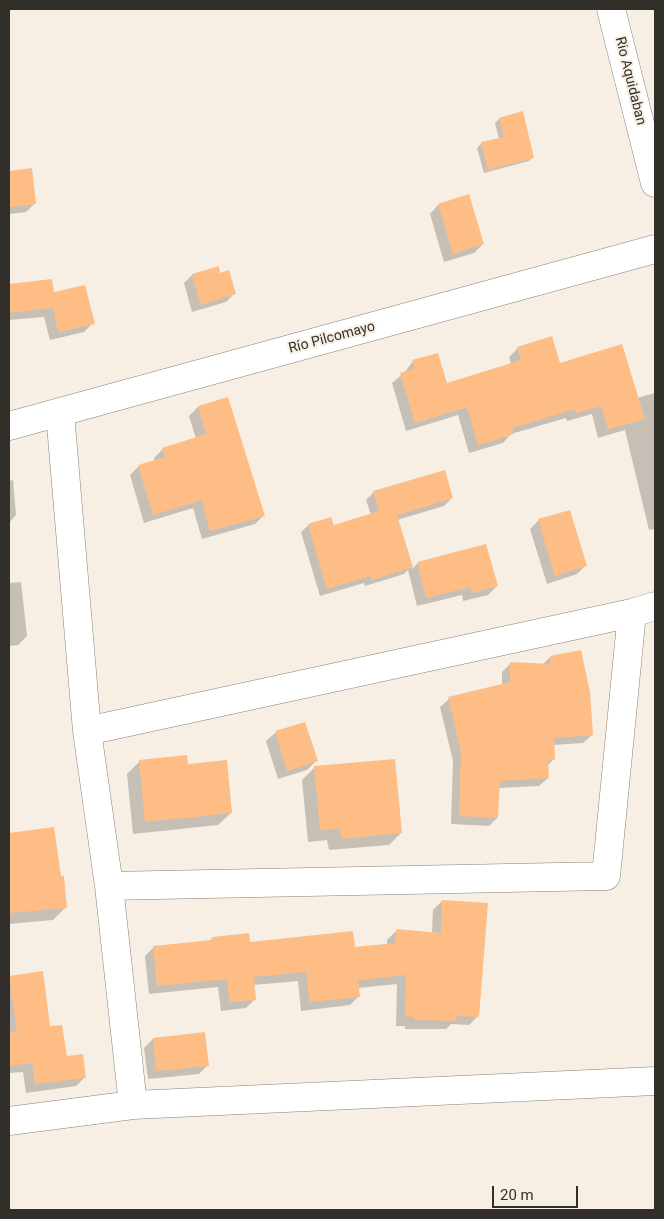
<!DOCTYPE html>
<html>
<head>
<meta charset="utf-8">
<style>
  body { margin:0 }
  #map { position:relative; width:664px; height:1219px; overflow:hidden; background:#f8efe4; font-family:Roboto,sans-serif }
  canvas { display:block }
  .frame { position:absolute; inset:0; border:10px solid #322f2b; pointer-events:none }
  .scale { position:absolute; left:492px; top:1186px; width:86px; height:22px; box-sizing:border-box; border:2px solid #322f2b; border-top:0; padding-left:6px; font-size:15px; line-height:18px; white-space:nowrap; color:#322f2b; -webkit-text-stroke:4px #f8efe4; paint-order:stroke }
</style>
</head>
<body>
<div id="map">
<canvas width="664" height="1219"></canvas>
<div class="frame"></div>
<div class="scale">20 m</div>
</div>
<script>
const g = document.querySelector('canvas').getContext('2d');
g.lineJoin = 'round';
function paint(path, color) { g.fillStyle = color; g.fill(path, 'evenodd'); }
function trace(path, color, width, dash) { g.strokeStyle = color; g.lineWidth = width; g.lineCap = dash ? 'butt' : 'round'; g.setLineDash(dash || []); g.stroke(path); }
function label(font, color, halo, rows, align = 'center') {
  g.font = font + ' Roboto,sans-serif'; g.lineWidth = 4; g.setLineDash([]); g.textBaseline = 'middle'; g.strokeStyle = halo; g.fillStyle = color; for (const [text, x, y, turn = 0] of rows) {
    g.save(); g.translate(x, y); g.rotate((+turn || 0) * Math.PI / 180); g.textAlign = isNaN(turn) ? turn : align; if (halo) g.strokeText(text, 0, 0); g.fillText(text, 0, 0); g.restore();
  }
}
const shadow = new Path2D(`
  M499,119l34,38 -4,4 -45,12 -7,-25 5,-5 17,-4 -4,-16z
  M31,170l4,33 -9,9 -17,2v-42z
  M438,205l45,39 -9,9 -30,9 -14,-48z
  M192,275l42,19 -8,8 -34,10 -8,-29z
  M51,280l2,14 40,29 -9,9 -34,8 -6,-23 -35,3v-35z
  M518,348l119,50 18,-5v136l-6,1 -24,-100 -27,8 -6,-24 -25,7 -1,-3 -55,16 -8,9 -34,10 -11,-38 -52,16 -14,-48 12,-10 9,-12 33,23 65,-20 -2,-7z
  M227,398l37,117 -9,9 -53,15 -9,-31 -49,15 -14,-48 9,-9 16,-4 -1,-4 9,-9 33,-10 -7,-23 9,-9z
  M13,480l3,35 -7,8v-42z
  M374,492l78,6 -8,8 -47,14 15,49 5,-5 68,-19 12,41 -9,9 -25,6 -1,-6 -45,11 -9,-36 -4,4 -39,12 -1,-3 -44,13 -19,-64 8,-7 24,2 38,-12 -5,-15z
  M539,520l46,46 -8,8 -30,10 -17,-55z
  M21,582l6,54 -9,9 -9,1v-63z
  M550,657l42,78 -9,8 -30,2 1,14 -7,7 1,12 -9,8 -41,2 -1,30 -8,8 -38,-2 2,-63 -13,-54 9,-8 53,-14v-13l9,-9 32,1z
  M304,723l12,38 -9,9 -29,9 -12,-38 9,-8z
  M140,761l47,4 44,48 -13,12 -85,9 -6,-60z
  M315,767l86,66 -12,12 -60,5 -2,-10 -19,2 -6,-62z
  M53,829l12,79 -12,12 -44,4v-89z
  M442,901l36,115 -9,9 -18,-1 -5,5h-41v-3h-9l1,-42 -39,4 1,8 -9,9 -49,6 -3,-30 -45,4 2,14 -9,9 -25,3 -3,-24 -69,7 -4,-38 9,-9 55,-5 3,-4 36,5 106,5 33,-3v-5l9,-9 36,2 1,-23z
  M10,977l39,51 16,30 20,19 -9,9 -50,7 -3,-21 -14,1z
  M153,1039l54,27 -8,8 -51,5 -4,-31z`);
const building = new Path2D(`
  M523,111l11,47 -46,12 -7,-28 23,-5 -5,-19z
  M32,168l4,36 -27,3v-36z
  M469,194l15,50 -31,10 -15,-50z
  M219,266l1,7 9,-3 7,24 -36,11 -8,-31z
  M52,279l2,13 31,-7 10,39 -37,8 -5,-24 -44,5v-29z
  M552,336l8,27 62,-19 23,75 -37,10 -7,-23 -25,7 -1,-4 -63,19 2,6 -36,11 -11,-38 -52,16 -15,-50 15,-5 -3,-8 26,-7 9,30 74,-23 -4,-13z
  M228,397l37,119 -55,15 -8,-31 -49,15 -15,-50 27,-8 -3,-9 44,-14 -8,-28z
  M445,470l8,28 -56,17 16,52 -41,13 -1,-4 -44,13 -19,-65 23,-7 3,8 45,-14 -6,-20z
  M570,510l17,56 -32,10 -17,-57z
  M486,544l12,42 -26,7 -2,-6 -44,11 -9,-36z
  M581,650l9,42 3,43 -39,3 1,22h-7l1,18 -49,3 -2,37 -39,-2 2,-64 -13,-55 62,-15v-20l41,2 -1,-8z
  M305,722l13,39 -31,10 -12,-40z
  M187,755l1,9 39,-4 5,53 -87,9 -6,-62z
  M395,759l7,74 -61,6 -1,-11 -20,2 -6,-64z
  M54,827l7,49h3l3,32 -58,5v-80z
  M442,900l46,3 -9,114 -22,-1 -1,5 -42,-1v-3h-9l1,-42 -48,5 2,17 -50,5 -4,-30 -52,5 2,23 -26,2 -3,-23 -70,7 -4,-40 59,-6v-3l37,-4 1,9 103,-11 2,16 40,-4 1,-14 45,4z
  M43,971l7,55 12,-1 5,31 16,-2 3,24 -51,6 -3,-21 -23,3v-34l8,-1 -8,-55z
  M205,1032l4,34 -53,5 -3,-33z`);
const street = new Path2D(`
  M611,9l44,174
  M60,413l27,318 22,155 24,219
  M9,426l646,-177
  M87,731l545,-118 23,-7
  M109,886l497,-10 26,-263
  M9,1121l124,-16 522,-24`);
const streetNames = [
  ["Rio Aquidaban",630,81,76],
  ["Río Pilcomayo",332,338,-15]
];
paint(shadow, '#0003');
paint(building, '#fdbd85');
trace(street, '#888076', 29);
trace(street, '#fff', 28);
label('14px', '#322f2b', '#f8efe4', streetNames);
</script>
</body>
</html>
